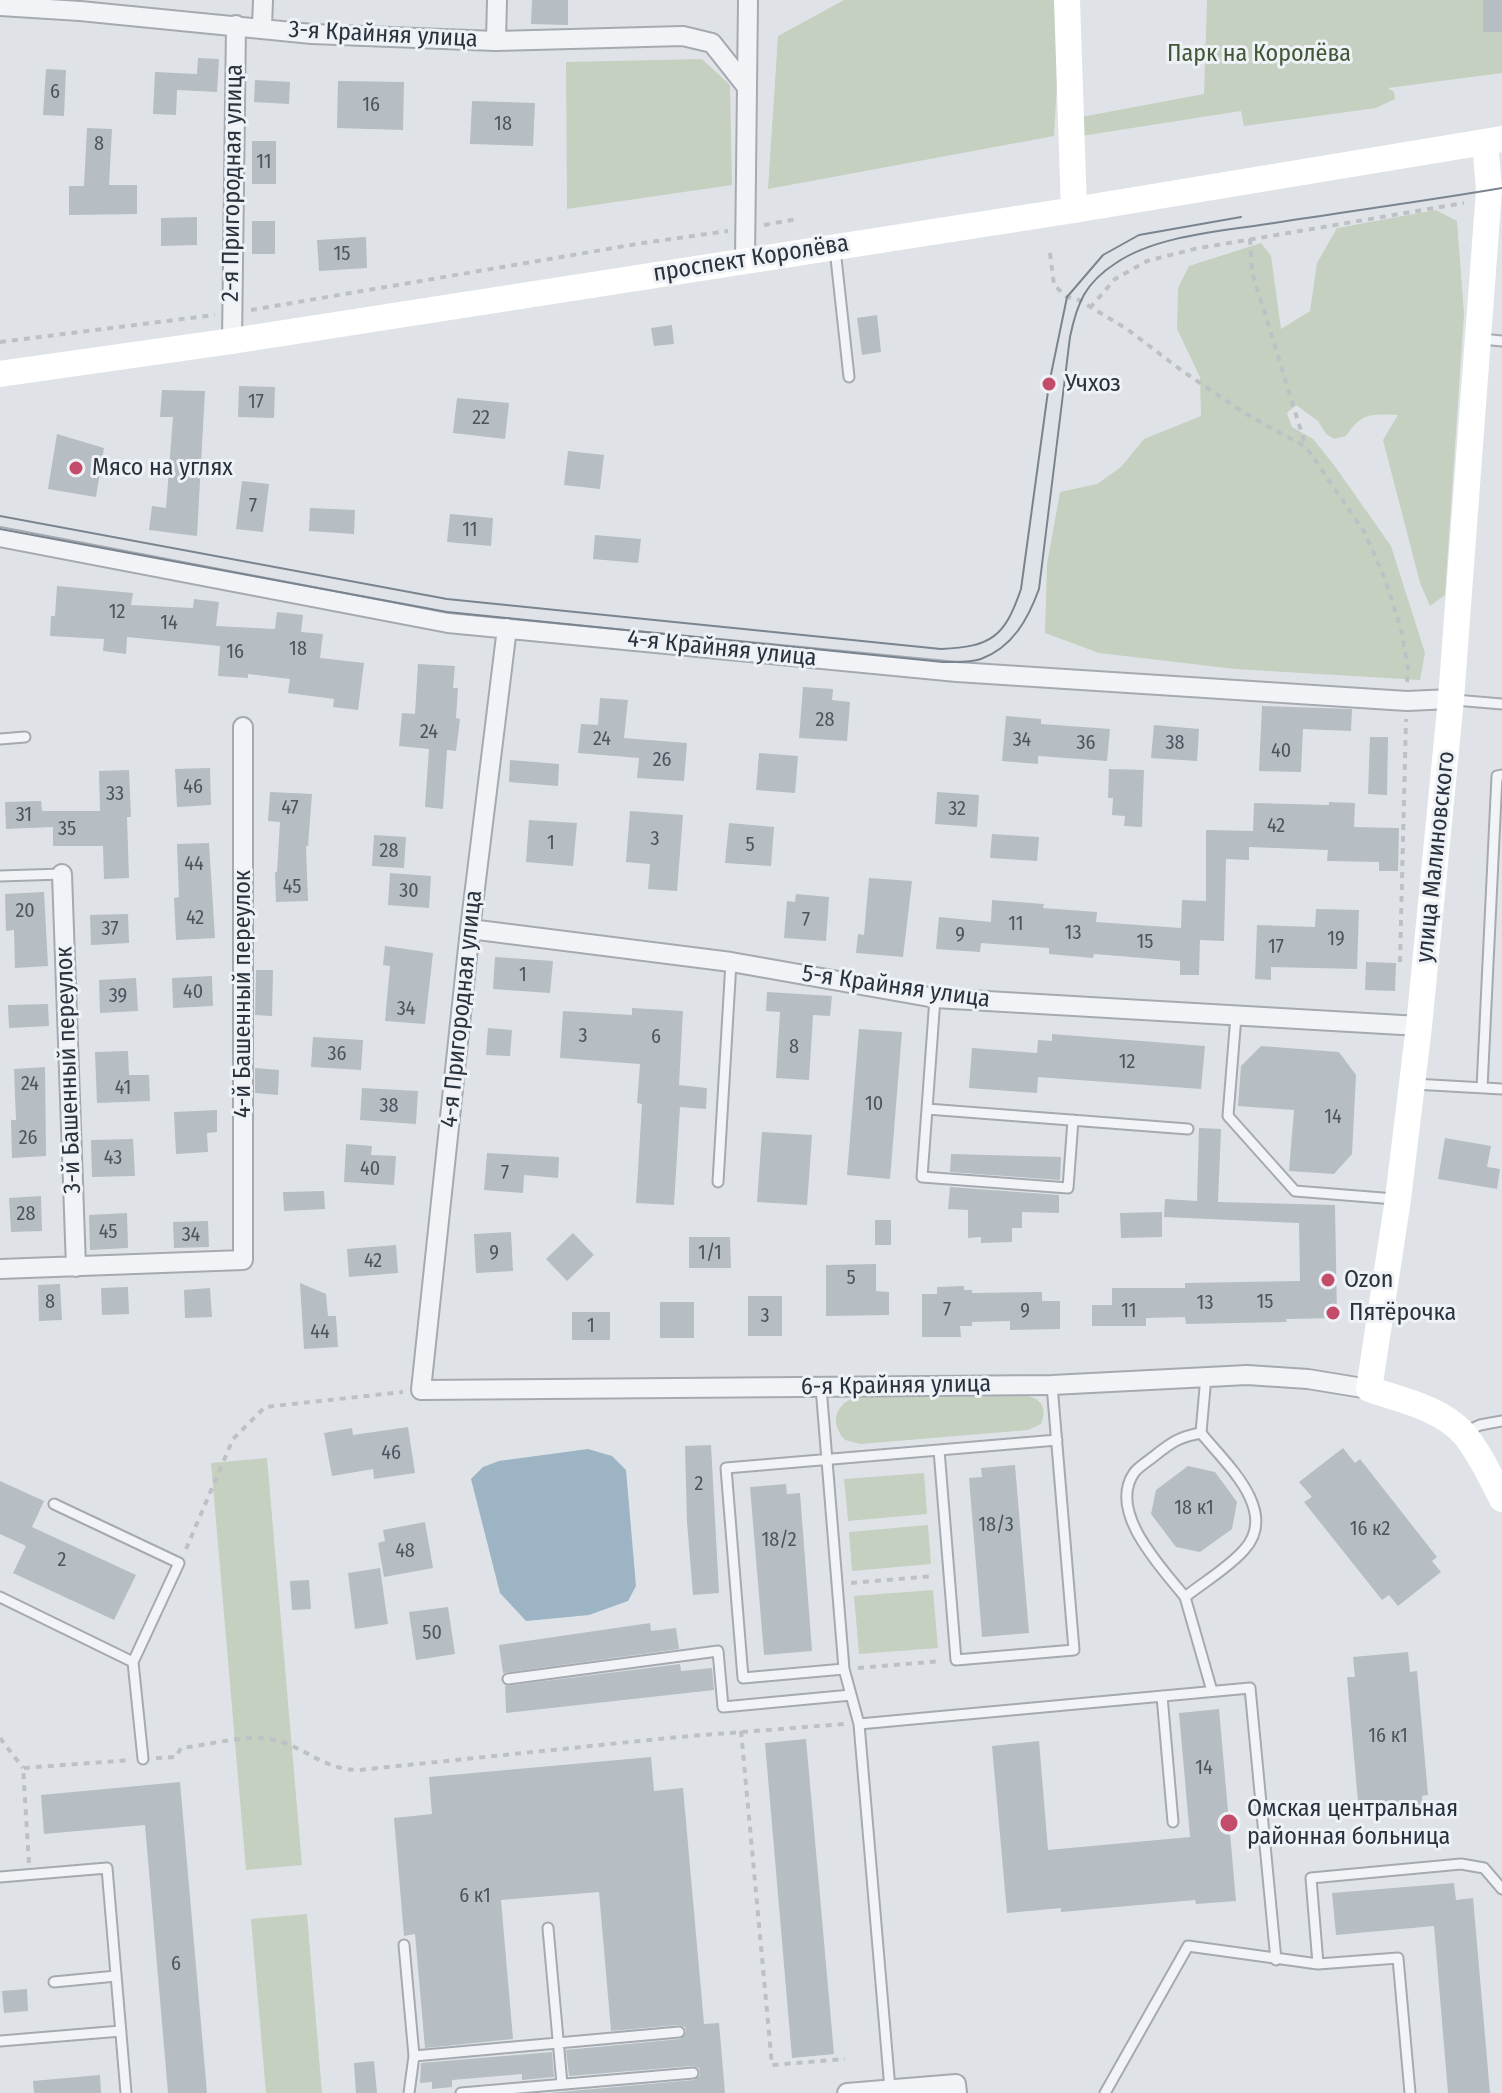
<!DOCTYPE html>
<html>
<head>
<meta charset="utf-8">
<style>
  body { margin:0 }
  canvas { display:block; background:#dfe3e7 }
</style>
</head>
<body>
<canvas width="1502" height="2093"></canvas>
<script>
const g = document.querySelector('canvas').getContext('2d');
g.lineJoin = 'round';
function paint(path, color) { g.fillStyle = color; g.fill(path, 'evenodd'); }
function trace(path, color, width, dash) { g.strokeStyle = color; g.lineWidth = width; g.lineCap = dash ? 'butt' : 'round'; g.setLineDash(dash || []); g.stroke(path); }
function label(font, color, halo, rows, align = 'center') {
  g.font = font + ' "Fira Sans Condensed",sans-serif'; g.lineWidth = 6; g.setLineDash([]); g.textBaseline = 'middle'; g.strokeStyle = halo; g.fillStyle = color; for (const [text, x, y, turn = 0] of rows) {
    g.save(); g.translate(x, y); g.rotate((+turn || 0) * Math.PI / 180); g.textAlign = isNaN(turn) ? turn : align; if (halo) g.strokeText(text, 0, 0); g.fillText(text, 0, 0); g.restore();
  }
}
const green = new Path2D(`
  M844,0h213l2,51 -5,85 -286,53 10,-153z
  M1207,0h295v73l-114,15 6,4 1,7 -19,9 -132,18 -3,-15 -160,25v-19l123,-23z
  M702,59l28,26 2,100 -165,24 -1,-147z
  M1436,210l21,11 7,93 -19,281 -15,11 -10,-23 -37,-143 15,-25c-26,-1 -36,-3 -52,21l-12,3 -8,-5 -8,-13 -22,-16 -9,8 5,14 21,12 21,26 57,81 34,107 -5,27 -185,-11 -136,-16 -54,-20 2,-69 13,-72 37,-8 24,-17 23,-28 57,-23 -1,-39 -23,-48 1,-41 11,-22 72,-23 10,13 10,73 29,-18 7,-48 20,-35z
  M1028,1396c15,4 19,14 13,28l-13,6 -167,14 -16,-4c-16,-17 -10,-37 12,-43z
  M267,1458l35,407 -56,5 -35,-407z
  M924,1473l3,41 -79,7 -4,-42z
  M928,1525l3,39 -79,7 -3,-39z
  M933,1590l5,58 -79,6 -5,-58z
  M307,1914l15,179h-56l-15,-174z`);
const water = new Path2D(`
  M588,1449l24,7 14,14 10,116 -8,15 -39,14 -63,6 -26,-28 -29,-114 12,-12 16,-6z`);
const building = new Path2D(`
  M532,0h36v25l-37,-1z
  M1483,0h19v32h-19z
  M198,58l21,1 -2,33 -40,-2 -1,25 -23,-1 2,-42 42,2z
  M46,69l20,1 -2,46 -21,-1z
  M255,80l35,2 -1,22 -35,-2z
  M338,81l66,1 -1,48 -66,-2z
  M472,101l63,2 -2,43 -63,-2z
  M87,128l25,1 -3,56h28v29l-68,1v-29h15z
  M252,141h24v43h-24z
  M197,217v28l-36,1v-28z
  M252,221h23v33h-23z
  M366,237l1,31 -48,3 -2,-31z
  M877,315l4,37 -19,3 -5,-37z
  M672,325l2,19 -20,2 -3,-18z
  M239,386l36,1 -1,31 -36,-1z
  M162,390l43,1 -8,145 -48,-6 3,-24 14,2 7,-91h-13z
  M457,398l52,5 -4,36 -52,-6z
  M57,434l47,14 -8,49 -48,-8z
  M568,451l36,4 -4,34 -36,-4z
  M242,481l27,3 -6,48 -27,-3z
  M310,508l45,2 -1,24 -45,-3z
  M450,514l43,4 -2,28 -44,-4z
  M595,535l46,4 -3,24 -45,-4z
  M57,586l76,7 -2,12 62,3 1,-9 25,3 -3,24 59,3 2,-17 26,3 -2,17 22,2 -3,24 44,5 -6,47 -25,-3 1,-8 -46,-6 2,-14 -42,-5v4l-30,-2 2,-30 -93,-9 -1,17 -23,-3 1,-12 -54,-3 1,-20h4z
  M418,664l37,2 -2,22h5l-2,30 4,1 -4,32 -9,-1 -4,59 -18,-2 4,-58 -30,-3 3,-33 13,1z
  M803,687l30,2 -1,11 18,2 -3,39 -48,-3z
  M600,698l28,2 -4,38 63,5 -3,38 -47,-3 2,-20 -61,-5 3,-29 17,1z
  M1262,706l90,3 -1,22 -48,-2 -2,43 -42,-1z
  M1006,716l35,3v5l69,5 -3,32 -69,-5v8l-36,-3z
  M1154,725l45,4 -2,32 -46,-3z
  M1370,737h18l-1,58 -19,-1z
  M759,753l39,3 -3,37 -39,-3z
  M510,760l49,4 -1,22 -49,-4z
  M210,768l1,37 -34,2 -2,-38z
  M1109,769l35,1 -2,57 -18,-1 1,-10 -13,-1 1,-17h-5z
  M129,770l2,47h-4l2,61 -25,1 -1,-33h-50v-19l-47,2 -1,-27 36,-1 1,10h58l-1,-40z
  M270,792l42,2 -4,52h-2l2,55 -32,1 -1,-30h2l3,-50 -12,-1z
  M937,792l42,3 -2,32 -42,-3z
  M1329,802l26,1 -1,24 45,1 -1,43h-19v-9l-52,-1 1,-11 -79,-3v13l-23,-1 -2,82 -24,-1 -1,35h-19v-14l-86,-7 -1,4 -44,-4v-6l-68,-5 -1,9 -44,-3 3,-32 52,5 1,-22 52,4 -1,4 54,4 -1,10 85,6 1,-28 24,1v-71l47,1 1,-28 75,2z
  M630,811l53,4 -6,76 -29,-2 2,-25 -24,-2z
  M529,820l48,3 -4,43 -47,-4z
  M729,823l45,4 -3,39 -46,-3z
  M992,834l47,3 -2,24 -47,-3z
  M374,835l32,2 -2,31 -32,-2z
  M209,843l6,95 -39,2 -2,-42 5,-1 -2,-53z
  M390,873l41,3 -2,32 -41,-3z
  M869,878l43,3 -9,76 -47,-4 2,-19 6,1z
  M44,892l4,74 -33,2 -1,-38 -8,1 -1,-37z
  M796,894l33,3 -3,44 -42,-3 3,-37 8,1z
  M1316,909l43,1 -2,59 -86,-2v13l-16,-1 2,-54 58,2z
  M128,914l1,29 -38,2 -1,-30z
  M385,946l48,7 -8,71 -40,-3 5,-55 -7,-1z
  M495,957l58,4 -3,32 -57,-4z
  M1366,962l30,1 -1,28 -30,-1z
  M256,970h17l-1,46 -17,-1z
  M212,976l1,30 -40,2 -1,-30z
  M136,978l2,33 -38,2 -1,-33z
  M767,992l65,4 -2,20 -17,-1 -4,65 -33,-2 4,-66 -14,-1z
  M48,1004l1,22 -40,2 -1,-23z
  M632,1008l51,3 -4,74 28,3 -1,21 -26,-2 -6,98 -38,-2 6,-99 -5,-1 3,-39 -80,-6 3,-47 69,4z
  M488,1028l24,2 -2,26 -24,-1z
  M859,1029l43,3 -12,147 -43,-4z
  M1052,1034l153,12 -4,43 -163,-12 -1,16 -68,-5 3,-40 65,5 1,-13 14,1z
  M313,1037l50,3 -2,30 -50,-3z
  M1261,1046l78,6 17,23 -4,79 -18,20 -45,-3 5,-61 -56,-4 3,-40z
  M128,1051l1,24h20l1,26 -53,2 -2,-51z
  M45,1067l1,89 -34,2 -1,-38h5l-2,-51z
  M255,1068l24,2 -1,25 -23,-2z
  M362,1088l56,3 -2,33 -56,-4z
  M217,1110v22l-10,1 1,19 -32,2 -2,-42z
  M1199,1128l22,1 -3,73 117,3 2,113 -51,1 1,3 -101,2 -1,-7 -39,1v8h-54v-21h20v-17h73v-5l115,-2 -1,-58 -135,-6 1,-18 32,2z
  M762,1132l50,3 -5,70 -50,-3z
  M1445,1138l46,8 -4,21 13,2 -3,20 -59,-10z
  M133,1139l2,37 -43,1 -1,-37z
  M346,1144l26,2 -1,9 25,1 -2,29 -50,-3z
  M487,1153l72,4 -1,21 -34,-3 -1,18 -39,-3z
  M951,1154l110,3 -1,23 -110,-8z
  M950,1187l109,8v18l-37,-1v16h-10v14l-31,1v-6l-13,1v-28l-20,-1z
  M324,1191l1,18 -41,2 -1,-19z
  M41,1196l1,35 -31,1 -2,-34z
  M1162,1212v25l-41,1 -1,-25z
  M127,1213l1,35 -38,2 -1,-35z
  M875,1220h16v25h-16z
  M208,1221l1,26 -35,1 -1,-26z
  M511,1232l2,39 -37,2 -2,-39z
  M573,1233l21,22 -27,26 -21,-22z
  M689,1237h41l1,31h-42z
  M396,1245l2,28 -49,4 -2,-28z
  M876,1264v27l13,1v23l-63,1v-51z
  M300,1283l26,11 2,22h8l2,31 -34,2z
  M60,1284l2,36 -23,1 -1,-36z
  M964,1286v4h8v3l70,-1v9h18v28l-50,1v-9l-38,1v4h-12l1,11h-39v-43h15v-7z
  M128,1287l1,27 -27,1 -1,-27z
  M210,1288l2,29 -27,1 -1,-28z
  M748,1296h34v40h-34z
  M660,1302h34v36h-34z
  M572,1312h38v28h-38z
  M408,1427l7,46 -41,6 -1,-10 -41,7 -8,-43 28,-5 1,7z
  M711,1445l8,148 -26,2 -6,-73 -2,-76z
  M1343,1448l12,15 5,-4 77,98 -5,4 9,11 -43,34 -9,-11 -7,5 -78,-98 8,-5 -13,-15z
  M1015,1465l14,168 -47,4 -13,-159 13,-1 -1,-9z
  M1188,1466l27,6 22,30 -5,27 -32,23 -24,-5 -25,-33 5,-24z
  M0,1481l44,20 -12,26 104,48 -22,45 -101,-47 13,-27 -26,-12z
  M786,1484l1,10 13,-1 12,158 -48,4 -14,-168z
  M425,1522l8,46 -49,9 -6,-34 7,-2 -2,-11z
  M380,1568l8,56 -33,5 -7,-56z
  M309,1580l2,29 -19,1 -2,-29z
  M448,1607l7,47 -39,6 -7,-48z
  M650,1623l1,8 25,-3 3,21 -176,24 -4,-28z
  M1408,1652l2,20 7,-1 11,124 -6,1 1,14 -55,5 -1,-14 -9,1 -11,-125h8l-2,-20z
  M680,1664l1,7 31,-3 2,22 -208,23 -1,-27z
  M1219,1709l17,192 -40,3 -1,-4 -134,12v-4l-54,5 -15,-167 47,-5 9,109 142,-13 -11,-124z
  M806,1739l28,315 -42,4 -27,-315z
  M651,1757l3,34 29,-3 21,236 15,-1 6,70h-177l146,-13 6,-5 -1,-7 -7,-2 -123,10 -3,-26 114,-11 6,-7 -1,-5 -7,-2 -67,6 -12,-139 -98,8 12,139 -88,9 -10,-114 -11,2 -10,-118 38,-4 -3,-37z
  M180,1782l27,311h-39l-23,-268 -101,9 -3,-39z
  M1454,1883l2,17 17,-2 17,195h-42l-14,-167 -98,9 -4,-42z
  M27,1989l1,22 -24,2 -2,-22z
  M552,2052l2,25 -32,3v-6l-70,6v7l-20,2v-7l-12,1 1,-20z
  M374,2061l3,32h-21l-2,-30z
  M100,2075l1,18h-67l-1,-12z`);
const path = new Path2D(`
  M764,225l33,-6
  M1250,239l2,33 54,175
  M1050,253l4,32 13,12 12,3 48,29 54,41 65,44 60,33 59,86 20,46 16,50 7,39 -1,14
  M1090,308l25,-29 32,-18 47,-12 270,-46
  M251,310l392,-67 85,-12
  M0,342l215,-27
  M1400,962l6,-243
  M186,1549l47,-110 32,-32 138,-15
  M851,1583l83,-7
  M858,1668l83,-7
  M741,1731l31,334 73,-6
  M0,1738l23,30
  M156,1758l20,-1 5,-9c29,-3 59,-13 89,-9 34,6 52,31 89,31l319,-33 166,-13
  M29,1863l-6,-95 108,-8`);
const lane = new Path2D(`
  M835,249l14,128
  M1482,339l20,2
  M1455,700l47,4
  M0,739l25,-2
  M0,876l62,-2
  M935,998l-8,111 261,20
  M1236,1016l-8,100 67,75 100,8
  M1414,1084l88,5
  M1482,1088l15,-312 5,-1
  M927,1109l-5,68 146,11 5,-68
  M718,1182l13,-220
  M821,1387l23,282 15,55 31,365
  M1467,1431l13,-6 22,-4
  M1201,1433c24,30 79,78 43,117 -16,18 -40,32 -59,47 -23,-29 -78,-85 -51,-124 4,-6 13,-11 19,-16 18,-14 25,-20 48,-24z
  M1201,1433l5,-57
  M939,1450l17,210 118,-10 -22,-265
  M54,1504l125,59 -46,99
  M0,1597l133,65 10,97
  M1185,1597l27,94
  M844,1669l-101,9 -17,-210 331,-28
  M508,1679l210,-28 5,56 128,-12
  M1162,1696l11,126
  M859,1724l391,-36 26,272
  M0,1877l107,-9 19,225
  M548,1928l14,156
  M404,1945l10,111 -5,37
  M1318,1964l-7,-86 150,-14 23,4 18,21
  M54,1982l62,-6
  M0,2041l121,-10
  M414,2056l265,-24
  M461,2093l232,-20
  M1105,2093l83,-147 130,18 80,-6 12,135`);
const street = new Path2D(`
  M0,6l80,5 232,23 184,7 187,-5 29,7 34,43
  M262,27l1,-27
  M496,41l1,-41
  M745,259l3,-259
  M232,341l4,-316
  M0,537l448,86 509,49 450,29 44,-2
  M507,628l-37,301 -49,461 631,-5 195,-10 61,4 61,10
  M62,874l14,393
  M470,929l261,33 204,36 484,28
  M0,1269l243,-9v-533
  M847,2093l109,-9 1,9`);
const secondary = new Path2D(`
  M1067,0l7,210
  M1485,142l4,48 -38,509 -32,327 -21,173 -29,190c32,11 72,19 95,45 16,19 27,44 38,65
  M0,374l232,-33 842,-131 428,-71`);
const tram = new Path2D(`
  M0,516l447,83 494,50c51,-2 64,-13 80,-60l28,-205 18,-87 36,-42 36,-20 102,-18
  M0,529l447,83 496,50c11,0 27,1 38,-3 32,-12 47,-40 58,-70l31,-252c7,-34 15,-54 46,-74 41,-28 108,-32 158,-40 76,-12 152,-22 228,-35`);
const markers = [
  [1049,384,8,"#c34c6b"],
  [76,468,8,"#c34c6b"],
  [1328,1280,8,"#c34c6b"],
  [1333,1313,8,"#c34c6b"],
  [1229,1823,10,"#c34c6b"]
];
const numberNames = [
  ["6",55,92],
  ["16",371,105],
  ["18",503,124],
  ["8",99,144],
  ["11",264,162],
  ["15",342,254],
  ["17",256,402],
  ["22",481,418],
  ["7",253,506],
  ["11",470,530],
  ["12",117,612],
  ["14",169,623],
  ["18",298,649],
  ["16",235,652],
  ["28",825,720],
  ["24",429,732],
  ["24",602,739],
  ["34",1022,740],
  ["36",1086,743],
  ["38",1175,743],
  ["40",1281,751],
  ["26",662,760],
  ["46",193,787],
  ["33",115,794],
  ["47",290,808],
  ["32",957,809],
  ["31",24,815],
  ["42",1276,826],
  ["35",67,829],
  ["3",655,839],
  ["1",551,843],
  ["5",750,845],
  ["28",389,851],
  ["44",194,864],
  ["45",292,887],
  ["30",409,891],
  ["20",25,911],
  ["42",195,918],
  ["7",806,920],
  ["11",1016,924],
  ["37",110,929],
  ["13",1073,933],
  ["9",960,935],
  ["19",1336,939],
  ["15",1145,942],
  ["17",1276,947],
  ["1",523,975],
  ["40",193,992],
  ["39",118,996],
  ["34",406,1009],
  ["3",583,1036],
  ["6",656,1037],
  ["8",794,1047],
  ["36",337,1054],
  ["12",1127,1062],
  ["24",30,1084],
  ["41",123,1088],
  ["10",874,1104],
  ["38",389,1106],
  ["14",1333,1117],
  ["26",28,1138],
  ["43",113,1158],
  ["40",370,1169],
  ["7",505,1173],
  ["28",26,1214],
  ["45",108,1232],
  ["34",191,1235],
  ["9",494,1253],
  ["1/1",710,1253],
  ["42",373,1261],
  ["5",851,1278],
  ["8",50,1302],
  ["15",1265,1302],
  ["13",1205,1303],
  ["7",947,1310],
  ["9",1025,1311],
  ["11",1129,1311],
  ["3",765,1316],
  ["1",591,1326],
  ["44",320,1332],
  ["46",391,1453],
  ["2",699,1484],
  ["18 к1",1194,1508],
  ["18/3",996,1525],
  ["16 к2",1370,1529],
  ["18/2",779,1540],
  ["48",405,1551],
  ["2",62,1560],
  ["50",432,1633],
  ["16 к1",1388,1736],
  ["14",1204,1768],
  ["6 к1",475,1896],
  ["6",176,1964]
];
const streetNames = [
  ["3-я Крайняя улица",383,35,3],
  ["2-я Пригородная улица",233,183,-89],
  ["проспект Королёва",751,259,-9],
  ["4-я Крайняя улица",722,649,6],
  ["улица Малиновского",1436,857,-84],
  ["5-я Крайняя улица",896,987,8],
  ["4-й Башенный переулок",243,994,-90],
  ["4-я Пригородная улица",462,1009,-84],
  ["3-й Башенный переулок",69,1070,-92],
  ["6-я Крайняя улица",896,1386,-1]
];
const parkNames = [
  ["Парк на Королёва",1259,54]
];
const poiNames = [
  ["Учхоз",1065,384],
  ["Мясо на углях",92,468],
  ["Ozon",1344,1280],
  ["Пятёрочка",1349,1313],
  ["Омская центральная",1247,1809],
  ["районная больница",1247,1837]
];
paint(green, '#c6d0c0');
paint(water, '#9cb4c4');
paint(building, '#b6bdc3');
trace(lane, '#a5aab1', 13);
trace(street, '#a5aab1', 22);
trace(path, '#bdc1c6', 4, [6, 6]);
trace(lane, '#f1f3f6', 9);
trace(street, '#f1f3f6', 18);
trace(secondary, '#fff', 26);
trace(tram, '#79848f', 2);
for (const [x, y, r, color] of markers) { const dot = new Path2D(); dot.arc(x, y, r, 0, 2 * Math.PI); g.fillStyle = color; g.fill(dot); trace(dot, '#eef1f5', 3); }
label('20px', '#4c555e', null, numberNames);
label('24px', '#29323d', '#eef1f5', streetNames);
label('24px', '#415737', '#eef1f5', parkNames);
label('24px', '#29323d', '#eef1f5', poiNames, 'left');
</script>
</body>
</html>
